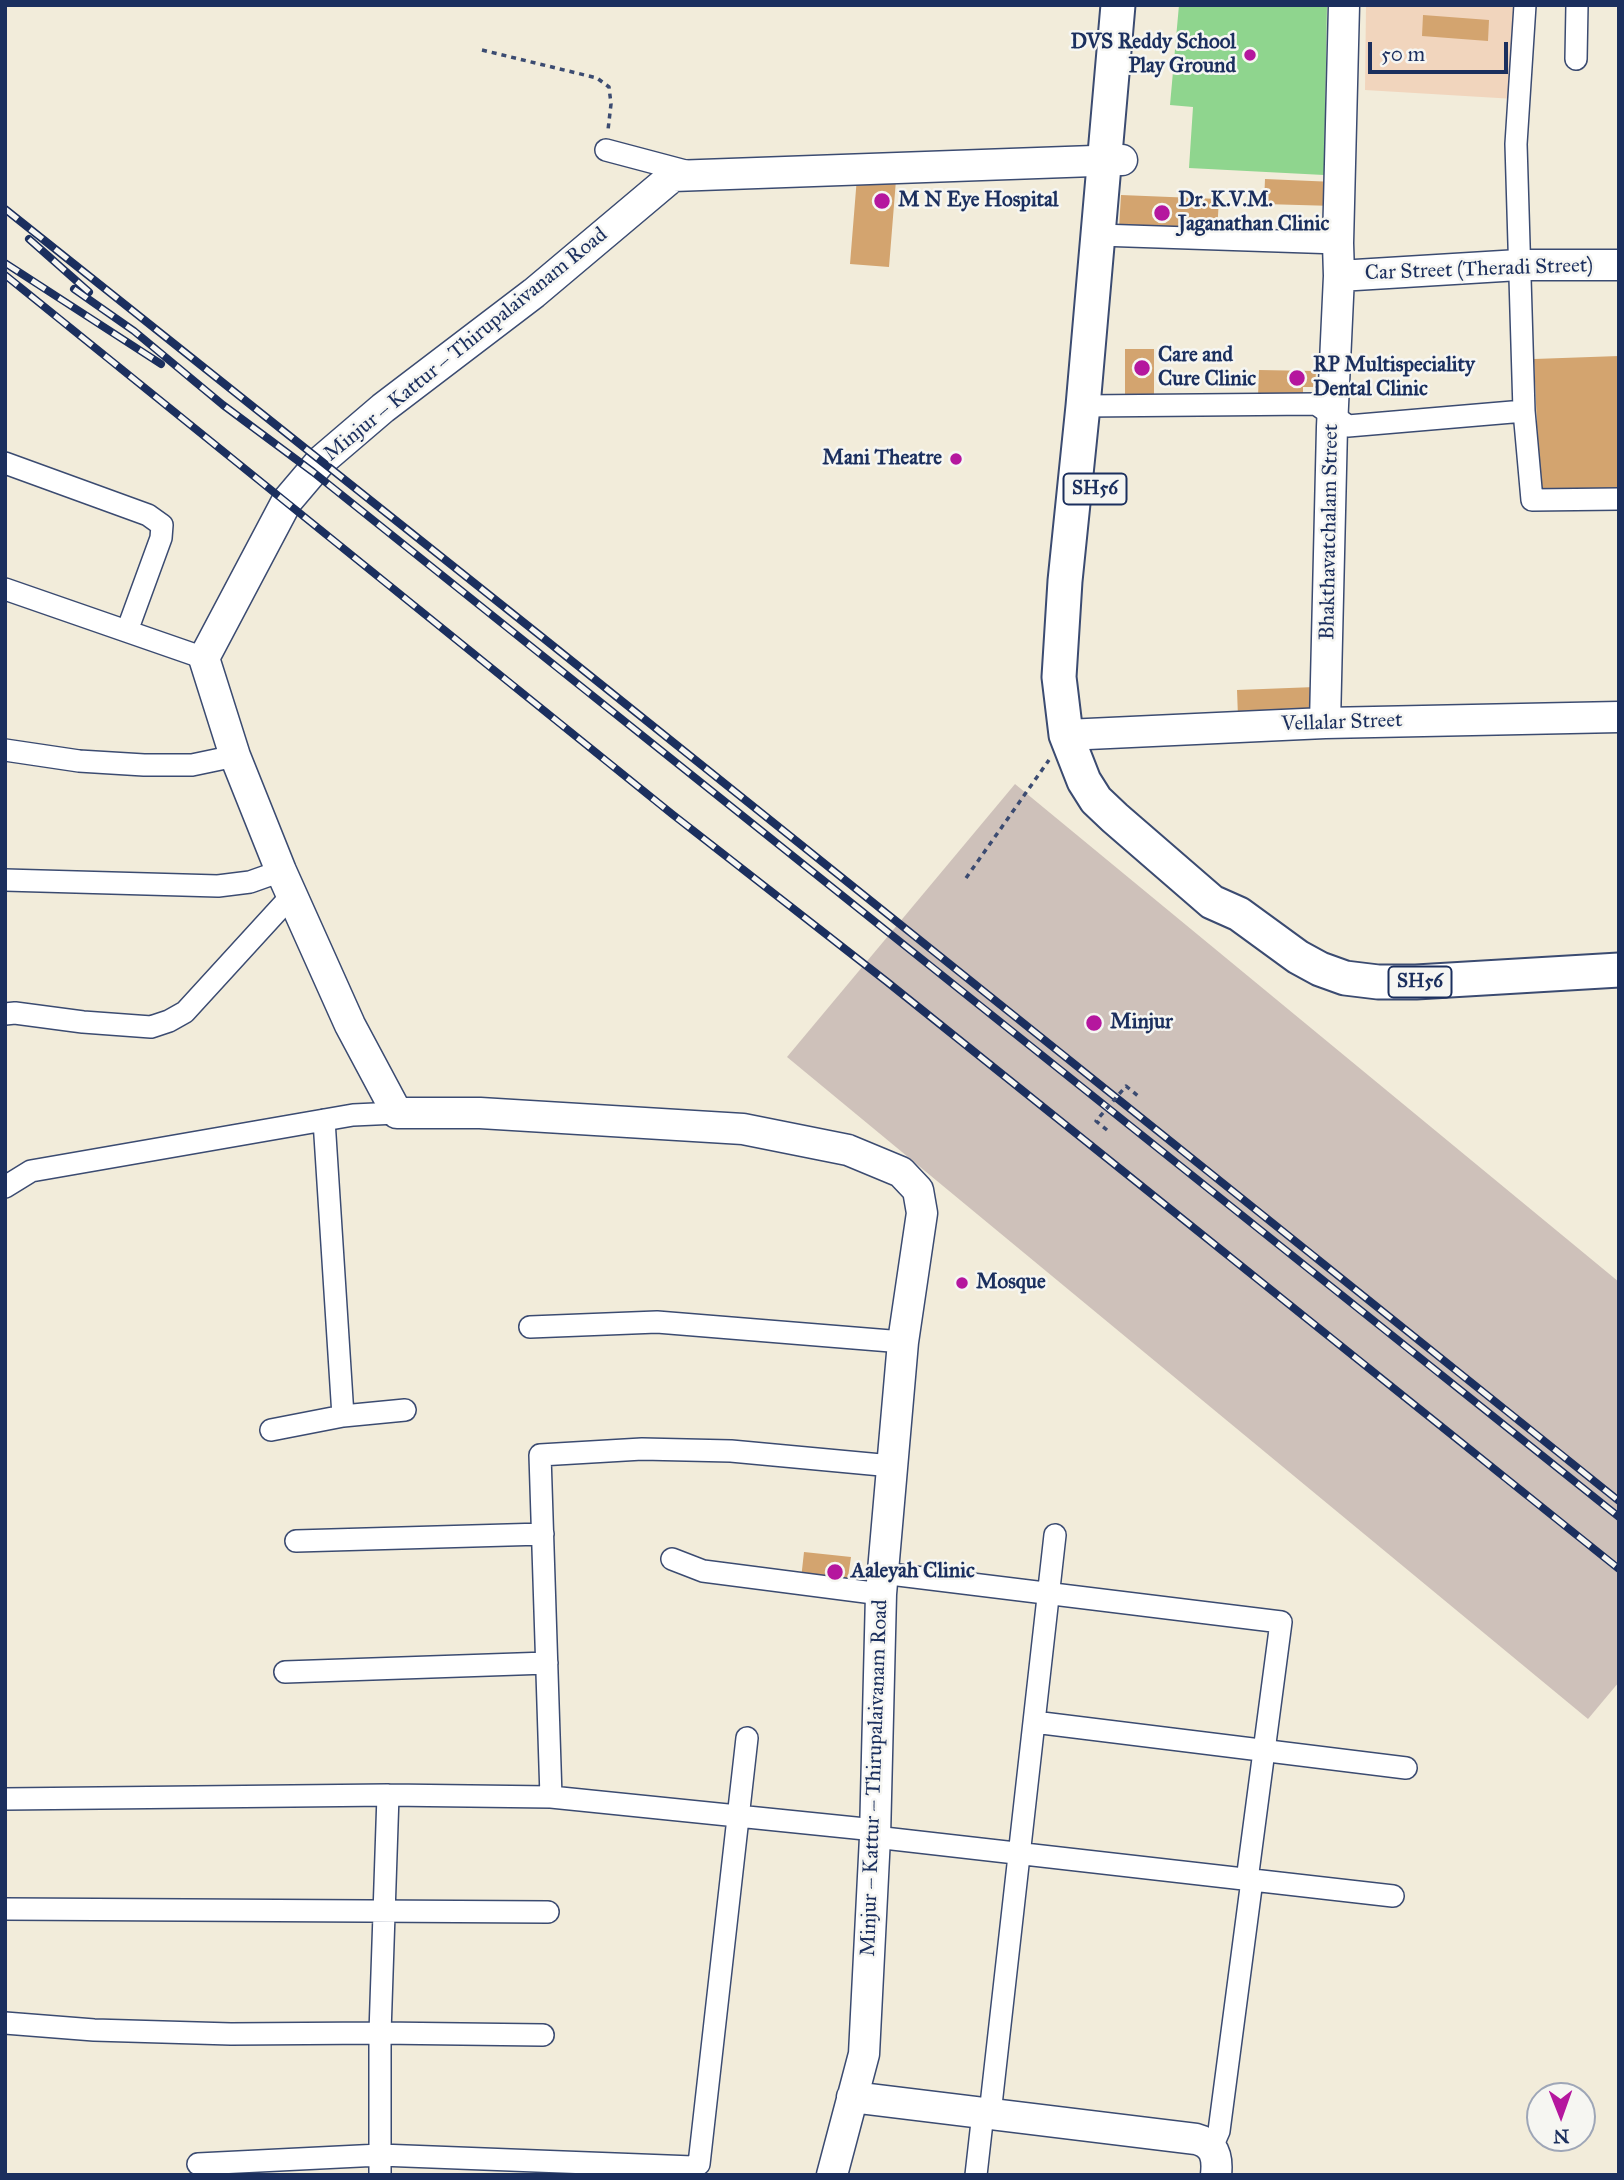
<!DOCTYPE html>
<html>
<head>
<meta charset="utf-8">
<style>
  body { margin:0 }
  #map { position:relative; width:1624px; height:2180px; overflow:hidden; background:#f2ecda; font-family:"IM FELL Great Primer",serif }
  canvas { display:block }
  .frame { position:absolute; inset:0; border:7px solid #1b2f5e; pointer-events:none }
  .north { position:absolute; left:1526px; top:2082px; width:70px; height:70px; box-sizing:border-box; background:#f6f6f2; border:2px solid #9ea6b7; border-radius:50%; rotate:179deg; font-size:19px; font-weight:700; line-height:28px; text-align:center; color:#1b2f5e }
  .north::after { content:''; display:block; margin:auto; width:24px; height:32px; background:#b5179e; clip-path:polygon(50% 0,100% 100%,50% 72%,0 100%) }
  .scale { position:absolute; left:1368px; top:42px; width:140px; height:32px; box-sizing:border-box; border:4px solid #1b2f5e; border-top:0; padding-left:9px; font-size:21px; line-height:24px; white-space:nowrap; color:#1b2f5e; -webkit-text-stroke:5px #f6f6f2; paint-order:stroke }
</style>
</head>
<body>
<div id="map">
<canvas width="1624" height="2180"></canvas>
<div class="frame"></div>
<div class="north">N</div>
<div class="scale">50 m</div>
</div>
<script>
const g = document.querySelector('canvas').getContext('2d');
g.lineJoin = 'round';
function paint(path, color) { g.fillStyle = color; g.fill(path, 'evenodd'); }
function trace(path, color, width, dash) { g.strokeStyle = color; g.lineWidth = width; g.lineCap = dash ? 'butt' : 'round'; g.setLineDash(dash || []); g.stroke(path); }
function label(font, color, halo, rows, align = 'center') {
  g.font = font + ' "IM FELL Great Primer",serif'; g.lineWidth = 5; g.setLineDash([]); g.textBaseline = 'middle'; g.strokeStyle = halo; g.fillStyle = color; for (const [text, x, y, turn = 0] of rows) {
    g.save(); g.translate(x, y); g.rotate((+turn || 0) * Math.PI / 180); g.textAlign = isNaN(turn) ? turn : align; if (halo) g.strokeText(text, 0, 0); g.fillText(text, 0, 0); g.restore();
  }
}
const built = new Path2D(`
  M1366,5h154l-5,94 -150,-9z`);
const industrial = new Path2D(`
  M1015,784l604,498v400l-31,37 -801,-662z`);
const green = new Path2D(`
  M1179,5h148l-3,170 -135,-7 4,-61 -23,-2z`);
const building = new Path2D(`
  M1423,15l66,5 -1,21 -66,-5z
  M857,177l39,3 -7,87 -39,-3z
  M1265,179l70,3 -1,24 -70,-2z
  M1121,195l98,4 -2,33 -98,-4z
  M1125,349h29v52h-29z
  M1619,356v134l-79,3 -6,-134z
  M1259,370l57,1 -1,16h-12v12l-45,-2z
  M1315,687l1,27 -78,3 -1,-27z
  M804,1552l47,5 -4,27 -46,-5z`);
const path = new Path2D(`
  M482,50l115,28 12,9 2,17 -3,26
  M966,878l83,-118`);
const street = new Path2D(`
  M1525,5l-9,139 8,267 8,89 87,-1
  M1576,59l1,-54
  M606,150l83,22
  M1099,235l239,8
  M1083,406l233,-2 32,22 176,-15
  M5,463l143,52 14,10 -1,13 -34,93
  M5,589l199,69
  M5,750l74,11 65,4h48l43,-9
  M5,880l213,6 32,-4 31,-11
  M5,1014l10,-1 68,9 68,5 18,-6 16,-9 107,-117
  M324,1120l19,296
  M5,1187l26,-16 322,-56 44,-2
  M530,1327l127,-5 246,20
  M271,1430l72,-14 62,-6
  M296,1541l247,-7
  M672,1559l31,12 178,23
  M882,1573l399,49 -34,258
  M285,1672l262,-9
  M1034,1722l372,46
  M5,1799l383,-4 163,2
  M875,1830l-324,-33 -11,-342 102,-6 89,2 161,15
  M875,1837l518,59
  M5,1909l543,3
  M5,2023l89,7 137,4 149,-1 163,2
  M990,2114l65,-579
  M1212,2147l7,-16 33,-251
  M198,2164l182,-9 313,12 6,-3 48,-426
  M380,2175v-142l8,-238
  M976,2175l7,-62`);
const secondary = new Path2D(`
  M1339,276l180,-11h100
  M1325,723l7,-296 7,-151 -1,-33 6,-238
  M1066,735l259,-12 294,-6
  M852,2097l344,42c19,5 22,18 20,36
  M832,2175l32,-121 11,-217 6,-243 22,-252 19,-129 -4,-23 -17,-18 -53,-22 -105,-21 -263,-16h-83l-47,-88 -69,-154 -46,-115 -31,-98 83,-157 34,-40 62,-53 151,-115 139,-117 449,-16`);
const primary = new Path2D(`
  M1118,5l-35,401 -18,175 -6,96 7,58 18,46 12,19 19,18 97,84 27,12 59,43 22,12 25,9 33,4h38l203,-12`);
const rail = new Path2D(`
  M5,209l537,428 1077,864
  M29,239l60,53
  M5,263l156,101
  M5,275l667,539 214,167 733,588
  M74,289l60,42 89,74 90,67 1306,1045`);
const pathBridge = new Path2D(`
  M1107,1130l-11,-9 30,-35 12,10`);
const markers = [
  [1250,55,7,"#b5179e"],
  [882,201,9,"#b5179e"],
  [1162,213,9,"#b5179e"],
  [1142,368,9,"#b5179e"],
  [1297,378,9,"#b5179e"],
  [956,459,7,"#b5179e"],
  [1094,1023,9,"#b5179e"],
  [962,1283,7,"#b5179e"],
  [835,1572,9,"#b5179e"]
];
const shields = [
  [1095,489,63],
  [1420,982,63]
];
const shieldNames = [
  ["SH56",1095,489],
  ["SH56",1420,982]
];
const poiNames = [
  ["DVS Reddy School",1236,43,"right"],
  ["Play Ground",1236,67,"right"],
  ["M N Eye Hospital",898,201],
  ["Dr. K.V.M.",1178,201],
  ["Jaganathan Clinic",1178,225],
  ["Care and",1158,356],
  ["Cure Clinic",1158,380],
  ["RP Multispeciality",1313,366],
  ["Dental Clinic",1313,390],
  ["Mani Theatre",942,459,"right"],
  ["Minjur",1110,1023],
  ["Mosque",976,1283],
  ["Aaleyah Clinic",851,1572]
];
const streetNames = [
  ["Car Street (Theradi Street)",1479,270,-2],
  ["Minjur – Kattur – Thirupalaivanam Road",466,345,-39],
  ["Bhakthavatchalam Street",1330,532,-89],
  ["Vellalar Street",1342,723,-2],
  ["Minjur – Kattur – Thirupalaivanam Road",875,1778,-88]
];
paint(built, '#f1d5bd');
paint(industrial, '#cec1ba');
paint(green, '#8fd58e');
paint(building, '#d3a46f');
trace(street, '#3b4b71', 24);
trace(secondary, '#3b4b71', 33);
trace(primary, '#3b4b71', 37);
trace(path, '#3b4b71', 3.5, [5, 5]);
trace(street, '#fff', 21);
trace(secondary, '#fff', 30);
trace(primary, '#fff', 33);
trace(rail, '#1b2f5e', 8);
trace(rail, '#f6f6f2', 5, [16]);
trace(pathBridge, '#3b4b71', 3.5, [5, 5]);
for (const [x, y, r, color] of markers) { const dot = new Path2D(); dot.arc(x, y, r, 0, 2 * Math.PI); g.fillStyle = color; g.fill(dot); trace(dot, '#f6f6f2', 2.5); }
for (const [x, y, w] of shields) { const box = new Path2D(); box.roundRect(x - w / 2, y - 15.5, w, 31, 5); g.fillStyle = '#f6f6f2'; g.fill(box); trace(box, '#1b2f5e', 2); }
label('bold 19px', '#1b2f5e', null, shieldNames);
label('bold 21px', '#1b2f5e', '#f6f6f2', poiNames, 'left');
label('21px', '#1b2f5e', '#f6f6f2', streetNames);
</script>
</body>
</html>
